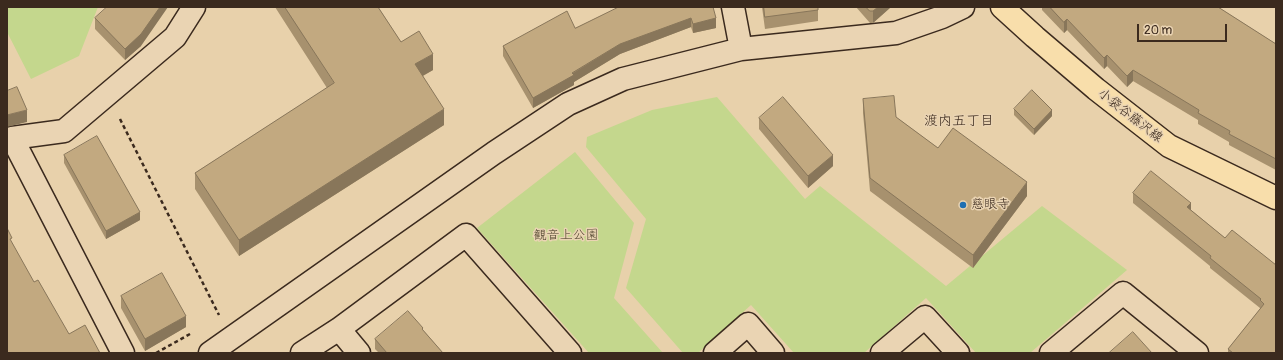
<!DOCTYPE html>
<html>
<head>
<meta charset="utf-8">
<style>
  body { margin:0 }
  #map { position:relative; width:1283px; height:360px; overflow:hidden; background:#e8d1ab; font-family:Pangolin,sans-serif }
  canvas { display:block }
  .frame { position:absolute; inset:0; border:8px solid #3b2a1e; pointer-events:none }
  .scale { position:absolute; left:1137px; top:24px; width:90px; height:18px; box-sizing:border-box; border:2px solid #3b2a1e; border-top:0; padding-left:5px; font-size:12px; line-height:14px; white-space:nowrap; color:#3b2a1e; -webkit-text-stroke:3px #ead4b3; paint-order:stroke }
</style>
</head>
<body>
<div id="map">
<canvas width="1283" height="360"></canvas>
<div class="frame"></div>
<div class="scale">20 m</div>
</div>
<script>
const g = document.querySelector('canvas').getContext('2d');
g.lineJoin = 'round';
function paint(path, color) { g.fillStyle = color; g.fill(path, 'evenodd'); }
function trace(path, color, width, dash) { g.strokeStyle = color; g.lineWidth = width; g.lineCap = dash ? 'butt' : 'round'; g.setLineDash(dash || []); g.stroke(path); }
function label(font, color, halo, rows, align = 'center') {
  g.font = font + ' Pangolin,"Klee One",sans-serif'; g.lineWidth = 3; g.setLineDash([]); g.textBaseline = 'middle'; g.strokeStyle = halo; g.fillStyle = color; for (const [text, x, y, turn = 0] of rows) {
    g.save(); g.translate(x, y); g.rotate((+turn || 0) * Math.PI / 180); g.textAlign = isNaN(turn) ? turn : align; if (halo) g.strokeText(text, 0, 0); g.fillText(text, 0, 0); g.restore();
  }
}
const green = new Path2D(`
  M7,7h91l-19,49 -48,23 -24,-47z
  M717,97l88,102 15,-13 126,100 96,-80 85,64 -97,83h-54l-50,-55 -62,55h-70l-43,-48 -53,48h-15l-57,-65 20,-69 -60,-72 1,-10 65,-27z
  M575,152l59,71 -20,75 49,55h-74l-112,-125z`);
const path = new Path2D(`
  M120,119l99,196
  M156,353l34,-19`);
const minor = new Path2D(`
  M733,7l8,42
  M12,138l111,215
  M7,141l5,-3 52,-7 111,-94 19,-30
  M339,329l20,24
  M210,353l284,-200 74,-49 55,-25 118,-30 155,-16 46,-16 21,-10
  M302,353l37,-24 127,-94 104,118
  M715,353l33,-29 25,29
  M882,353l43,-36 33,36
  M1051,353l72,-60 74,60`);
const major = new Path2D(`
  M1002,7l33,30 61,52 73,57 107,52`);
const wall = new Path2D(`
  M275,7h103l23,35 32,28 -10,6 21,49 -205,131 -44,-67v-16l132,-85z
  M762,7h56v14l-53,8z
  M856,7h35l-18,16h-3z
  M1042,7h176l58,37v126l-47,-25v-3l-31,-18v-4l-65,-39 -6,6 -20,-21 -3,3 -37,-39 -3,3 -22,-23z
  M625,8l91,10v10l-23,5 -2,-6 -71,27 -46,28v3l-41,23 -30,-52v-10l72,-18z
  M95,18l46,28 -16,14 -30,-31z
  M863,99l33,18 42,31 89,48 -54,72 -103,-77 -7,-78z
  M1014,109l38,7 -18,19 -20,-20z
  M759,118l74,48 -25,22 -49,-59z
  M64,155l76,65 -34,19 -42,-76z
  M1133,193l58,17 34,28 51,27v88h-48v-4l32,-40v-1l-50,-40v-2l-77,-63z
  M121,296l65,31 -41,24 -24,-43z
  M423,330l20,23h-64l-4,-4v-10z`);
const shadedWall = new Path2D(`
  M160,7h8l-27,39 -16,14v-11z
  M878,7h13l-18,16v-12z
  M691,18v9l-71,27 -46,28v3l-41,23v-10l87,-54z
  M716,18v10l-23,5v-9z
  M1067,19v11l-3,3v-11z
  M433,54v16l-18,10v-16z
  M1107,55v11l-3,3v-11z
  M1133,70v11l-6,6v-11z
  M444,109v16l-205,131v-16z
  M27,110v12l-20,5v-12z
  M1052,110v6l-18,19v-6z
  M833,155v11l-25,22v-12z
  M1027,182v14l-54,72v-13z
  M1191,203v10l-4,-6z
  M140,212v8l-34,19v-8z
  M186,316v11l-41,24v-12z`);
const building = new Path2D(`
  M107,7h53l-19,27 -16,15 -30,-31z
  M285,7h93l23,35 18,-11 14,23 -18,10 29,45 -205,131 -44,-67 139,-90z
  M619,7h5l1,1 1,-1h87l3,11 -23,6 -2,-6 -71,26 -48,29 2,2 -41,23 -30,-52 64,-35 8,17z
  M764,7h54v3l-53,7z
  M866,7h12l-5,4h-3z
  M1050,7h168l58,37v115l-47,-25 1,-3 -32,-18 1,-3 -66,-40 -6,6 -20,-21 -3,3 -37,-39 -3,3z
  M17,87l10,23 -20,5v-24z
  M1032,90l20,20 -18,19 -20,-20z
  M894,96l2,21 42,31 15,-20 74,54 -54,73 -103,-77 -7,-79z
  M783,97l50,58 -25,21 -49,-58z
  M97,136l43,76 -34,19 -42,-76z
  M1151,171l40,32 -4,4 38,31 7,-8 44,35v88h-43l-5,-4 36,-45 -4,-4 1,-1 -51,-41 1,-2 -78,-63z
  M7,228l5,10 -2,1 24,43 4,-2 31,54 16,-9 15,28h-93z
  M162,273l24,43 -41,23 -24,-43z
  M408,311l15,17 -1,1 21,24h-56l-12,-14z
  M1133,332l19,21h-43z`);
const markers = [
  [963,205,4,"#1f6fb2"]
];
const streetNames = [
  ["小袋谷藤沢線",1130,116,38]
];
const poiNames = [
  ["慈眼寺",971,205]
];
const parkNames = [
  ["観音上公園",566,236]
];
const neighbourhoodNames = [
  ["渡内五丁目",959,121]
];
paint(green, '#c4d78d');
trace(minor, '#3b2a1e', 25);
trace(major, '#3b2a1e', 25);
trace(path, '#3b2a1e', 2.5, [4, 3]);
trace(minor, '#ead4b3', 22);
trace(major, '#f8deab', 22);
paint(wall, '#a7916e');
paint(shadedWall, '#88765a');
paint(building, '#c2a980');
trace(building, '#88765a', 1);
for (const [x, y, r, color] of markers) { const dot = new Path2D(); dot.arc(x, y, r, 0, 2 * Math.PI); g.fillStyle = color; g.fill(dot); trace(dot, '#ead4b3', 1.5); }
label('13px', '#3b2a1e', '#ead4b3', streetNames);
label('13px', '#3b2a1e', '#ead4b3', poiNames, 'left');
label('13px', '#50442f', '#ead4b3', parkNames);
label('14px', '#3b2a1e', '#ead4b3', neighbourhoodNames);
</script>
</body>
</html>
